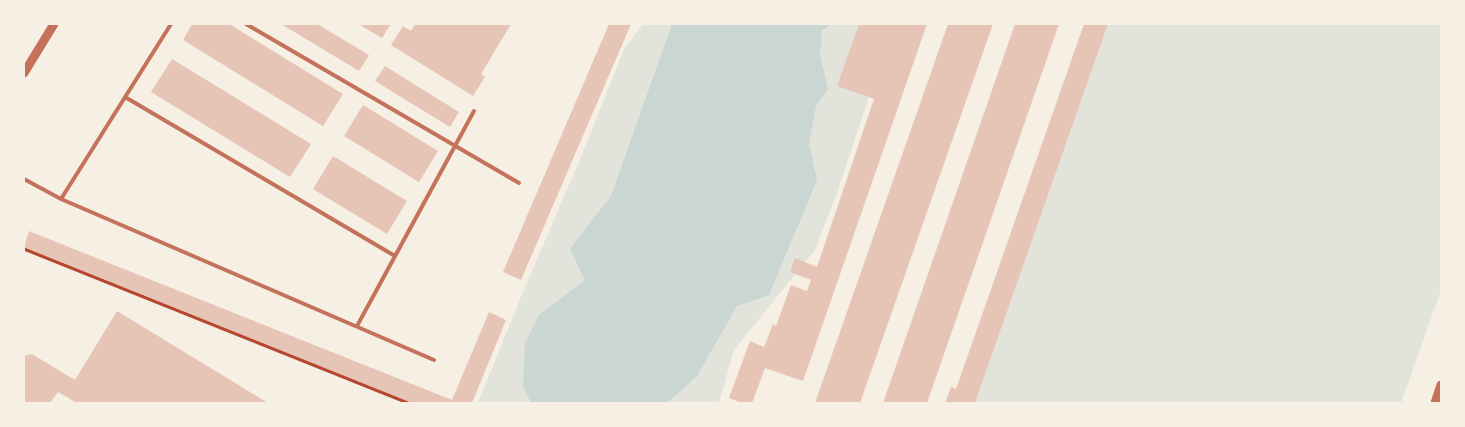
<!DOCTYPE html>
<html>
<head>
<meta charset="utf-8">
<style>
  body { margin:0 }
  #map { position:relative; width:1465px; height:427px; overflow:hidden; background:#f6efe4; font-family:Manrope,sans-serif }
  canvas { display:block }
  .frame { position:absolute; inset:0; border:25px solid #f6efe4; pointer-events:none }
</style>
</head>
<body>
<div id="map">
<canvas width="1465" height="427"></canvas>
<div class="frame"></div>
</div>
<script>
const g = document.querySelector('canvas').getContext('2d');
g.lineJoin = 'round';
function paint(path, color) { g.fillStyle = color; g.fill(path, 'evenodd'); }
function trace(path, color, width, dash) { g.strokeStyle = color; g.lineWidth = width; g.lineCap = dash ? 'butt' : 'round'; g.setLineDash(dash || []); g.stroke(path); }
const green = new Path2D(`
  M643,24h250l-56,169 -22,57 -81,100 -15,53h-241l45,-111 61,-142 40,-101z
  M1108,24h333v266l-40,113h-426z`);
const water = new Path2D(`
  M672,24h159l-9,7 -2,24 8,34 -12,17 -7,37 8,37 -48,115 -32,11 -40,70 -30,27h-136l-8,-18 2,-42 14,-28 46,-35 -15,-31 41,-53z`);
const building = new Path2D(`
  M192,24h37l114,70 -20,32 -140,-86z
  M281,24h36l52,31 -10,16z
  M358,24h33l-9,14z
  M415,24h96l-30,50 4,3 -12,19 -82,-51 12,-19 8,5z
  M609,24h22l-110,256 -18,-8z
  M859,24h68l-124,357 -38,-13 -13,35h-13v-1l-10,-4 21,-57 14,6 9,-23 3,2 15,-41 16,6 4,-11 -21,-8 5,-14 22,9 57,-168 -37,-13z
  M948,24h45l-133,379h-45z
  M1015,24h44l-132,379h-44z
  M1084,24h24l-133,379h-30l6,-16 5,2z
  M172,59l139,85 -21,33 -139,-85z
  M385,66l74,46 -9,15 -75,-46z
  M363,105l75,46 -19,31 -75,-46z
  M333,156l74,45 -20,33 -74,-45z
  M29,231l423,169 37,-88 17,8 -34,83h-59l-389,-156z
  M117,311l151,92h-191l-19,-11 -8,11h-26v-47l8,-2 43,26z`);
const path = new Path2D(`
  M24,249l384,154`);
const service = new Path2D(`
  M246,24l273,159
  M125,97l270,159
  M24,179l37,20 373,161
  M61,199l110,-175
  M357,326l117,-215`);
const tertiary = new Path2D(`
  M24,73l30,-49
  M1435,403l6,-18`);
paint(green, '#e2e4dc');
paint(water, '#c9d6d2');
paint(building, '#e6c5b7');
trace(path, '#b5482f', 3);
trace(service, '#c5725c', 4);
trace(tertiary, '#c5725c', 9);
</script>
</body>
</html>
